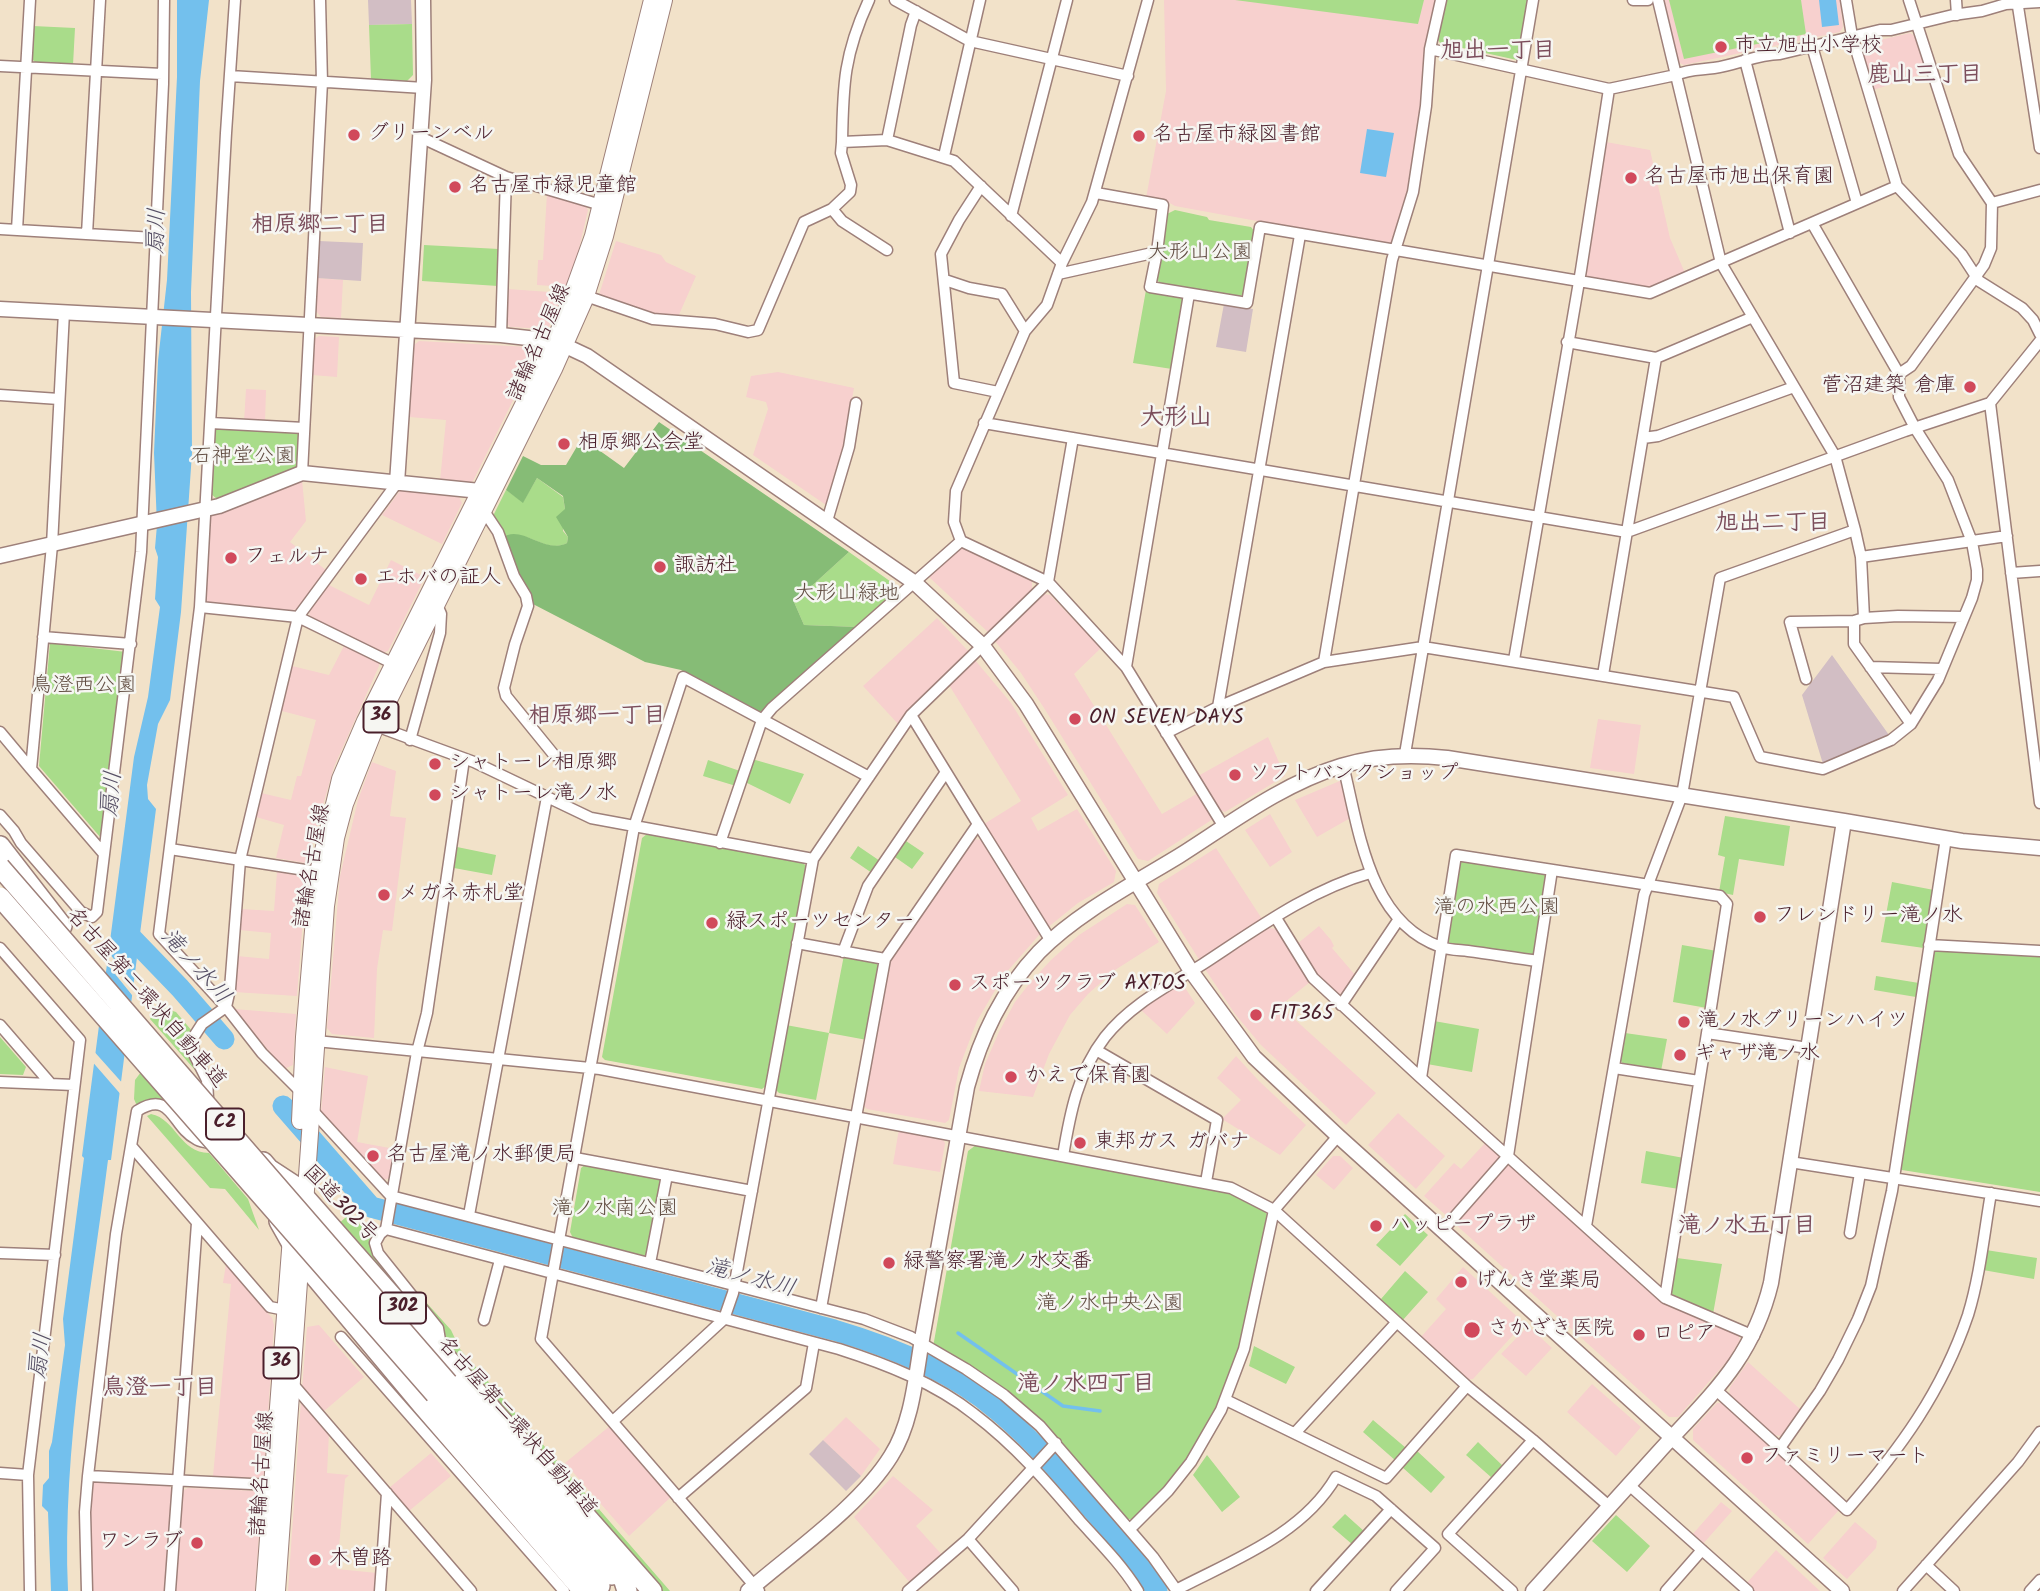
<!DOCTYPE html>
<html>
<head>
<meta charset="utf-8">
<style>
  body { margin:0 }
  canvas { display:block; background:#f2e2c9 }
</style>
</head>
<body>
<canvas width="2040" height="1591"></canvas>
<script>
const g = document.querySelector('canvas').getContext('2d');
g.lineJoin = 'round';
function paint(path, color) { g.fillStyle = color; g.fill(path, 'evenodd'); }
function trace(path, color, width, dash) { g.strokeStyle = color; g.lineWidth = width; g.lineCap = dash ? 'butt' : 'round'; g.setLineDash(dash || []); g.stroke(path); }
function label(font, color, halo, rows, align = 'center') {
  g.font = font + ' Kalam,"Klee One",sans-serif'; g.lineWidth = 5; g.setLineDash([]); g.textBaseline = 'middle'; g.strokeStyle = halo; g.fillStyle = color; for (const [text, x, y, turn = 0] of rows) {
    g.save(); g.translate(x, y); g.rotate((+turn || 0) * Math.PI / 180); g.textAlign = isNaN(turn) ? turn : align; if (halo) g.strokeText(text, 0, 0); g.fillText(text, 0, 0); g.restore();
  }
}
const built = new Path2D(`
  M1164,0h272l-11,48 -4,58 -12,85 -14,49 -7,5 -213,-39 -7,-4 -22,-4 20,-107z
  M1662,0h178l3,27 -3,5 -156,33 -6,-3z
  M1910,33l6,4 11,36 -54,17 -13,-42 3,-4z
  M1606,142l44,8 20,88 15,35 -35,15 -62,-10 -4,-7z
  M547,193l37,11 4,6 -10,43 -12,34 -29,-2 1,-25h5z
  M616,241l45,14 5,7 30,14 -18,41 -25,-2 -55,-17z
  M317,278l26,2 -2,38 -20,-1 -5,-6z
  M508,289l55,4 -15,36 -38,-2 -3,-4z
  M319,336l20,1 -2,40 -25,-2 1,-35z
  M419,341l111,6 4,11 -61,123 -5,3 -28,-3 6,-61 -37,-3 5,-72z
  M778,372l76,16 -10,57 -18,60 -73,-50 15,-46 -2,-7 -20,-5 5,-21z
  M246,389l20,1 -1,33 -21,-1z
  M302,480l4,41 -16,21 36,28 -29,39 -7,2 -82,-8 -4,-5 5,-79 5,-6z
  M404,489l54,6 4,8 -20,41 -60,-29 17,-23z
  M964,547l68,33v11l-43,42 -60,-56 32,-29z
  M391,560l34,17 -37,74 -6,2 -72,-36 -1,-6 20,-26 40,20z
  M1043,594l7,1 51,53 -27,26 88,140 36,-21 15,26 -65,42 -10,-2 -94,-151 -23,-35 -27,-33z
  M937,618l33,35 -71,72 -36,-39z
  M345,644l34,17v5l-45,101 -21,73 -3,20 -5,3 -29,-5 8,-33 -28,-8 5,-24 30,7 6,-24h4l15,-56 -34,-9 10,-45 37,9z
  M975,660l36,43 57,92 -37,23 7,13 39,-22 39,62 -2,11 -36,21 -31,25 -63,-104 37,-23 -72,-116z
  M1598,719l43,6 -7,49 -44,-6z
  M1268,737l17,39 -60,36 -5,-2 -22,-34z
  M372,762l24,9 -6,45 16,2 -14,113 -9,-1 -6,39 -3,69 -42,-4 -5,-6 13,-152 18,-76z
  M1342,780l10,37 -35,20 -22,-37z
  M1270,814l22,38 -22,15 -25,-37z
  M972,839l12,1 56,94 -36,41 -27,46 -18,47 -10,52 -4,3 -78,-14 -4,-4 26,-144z
  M1216,848l48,74 -64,39 -43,-68 2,-9z
  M277,872l27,4 2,4 -9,116 -63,-4 3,-36 32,3 2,-26 -32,-3 2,-21 33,2z
  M1127,904l8,1 24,37 -44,28 -27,24 -18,21 -21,39 -16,43 -54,-6 6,-27 14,-32 16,-30 14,-18 22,-24 28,-25z
  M1319,926l12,14 3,6 -2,2 24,28 -12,17 -7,1 -20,-19 -20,-31z
  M1269,928l9,1 32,53 -30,24 96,87 -30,32 -85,-80 -26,-31 -30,-45z
  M1182,983l13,20 -28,31 -27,-25z
  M234,1009l62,5 -3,51 -9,4z
  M1236,1056l23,25 47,44 -26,30 -58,-36 19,-19 -24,-22z
  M325,1067l43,9 -11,66 38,7 -5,29 -10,3 -59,-69z
  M1398,1113l47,43 -29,33 -48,-44z
  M899,1129l42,8 4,6 -5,29 -47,-8z
  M1486,1142l13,12 1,7 -52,56 -24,-21 30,-33 7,6z
  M1333,1156h7l13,12 -19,22 -18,-15z
  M1505,1166h7l151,136 75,32 2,6 -12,20 -50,57h-9l-215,-194z
  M226,1264l46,54 2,7 -10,149 -4,4 -47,-2 18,-192 -8,-1z
  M1463,1267l61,56 -51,56 -7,1 -46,-42 26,-29 -10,-10z
  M319,1325l45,52 -41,35 -21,-24 5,-61z
  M1528,1326l24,22 -26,28 -25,-22z
  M1748,1362l53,48 -19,26 -9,-1 -44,-39 1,-9z
  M1592,1384l49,43 -25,29 -49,-44z
  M301,1400l28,33 -2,40 22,2 -4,4 -8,90 40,4 -2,18h-87z
  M1717,1403h6l117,106 -32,35 -115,-104v-11z
  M846,1417l34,32 -19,27 -38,-36z
  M611,1425l61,71 -43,40 -64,-73z
  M431,1453l20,23 -42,35 -20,-23z
  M893,1476l40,34 -17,16 27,30 -32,28 -57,-67z
  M94,1482l75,4 4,5 -7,100h-76v-105z
  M188,1488l70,3 4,4 -7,96h-80l7,-100z
  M1721,1502l11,9 -30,34 -11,-9z
  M1855,1522l22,19 -1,7 -29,31 -24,-21z
  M1776,1550l44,41h-68l-7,-6z`);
const industrial = new Path2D(`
  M368,0h43l1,24 -43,1z
  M319,241l44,2 -2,38 -44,-3z
  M1224,304l29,5 -7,43 -30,-5z
  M1832,655l57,80 -66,29 -21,-69z
  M823,1440l38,36 -15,15 -37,-37z`);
const green = new Path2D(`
  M1235,0h189l-6,24z
  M1446,0h84l-9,57 -4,3 -77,-17 -3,-5z
  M1669,0h132l5,34 -122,25z
  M412,24l1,51 -6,6 -36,-2 -2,-54z
  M33,26l42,2 -2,37 -37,-2 -5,-5z
  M1175,210l32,7 2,3 42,7 4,5 -10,61 -6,4 -78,-12 -5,-7 11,-64z
  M424,245l75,4 -1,37 -76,-5z
  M1146,290l34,6 4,4 -12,69 -39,-6z
  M218,426l78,4 4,5 -2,32 -4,4 -76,29 -8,-7 3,-63z
  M537,478l26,19 2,12 -2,22 5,6 -1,6c-15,8 -27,-2 -41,-6 -7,-2 -17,0 -24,1l-10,-20 14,-28 17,12z
  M849,552l52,37 -43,38 -54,-2 -10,-23z
  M50,643l76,9 -25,186 -62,-72z
  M752,759l52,15 -14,30 -45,-22z
  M708,760l32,11 -4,15 -33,-10z
  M1725,816l65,10 -6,40 -45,-7 -6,36 -14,-3 6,-35 -7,-2z
  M647,834l155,28 6,6 -41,217 -5,4 -157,-29 -3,-3 40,-219z
  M903,839l21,14 -12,16 -20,-14z
  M858,846l22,15 -8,12 -22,-15z
  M457,847l39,8 -4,20 -38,-7z
  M1464,860l79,12 4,7 -12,75 -5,3 -78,-11 -5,-6 12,-76z
  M1892,882l42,8 -10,58 -43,-6z
  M1682,945l35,6 -10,57 -34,-6z
  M1937,950l103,6v236l-138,-22 -3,-4 33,-211z
  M844,955l32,6 4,9 -13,70 -38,-7 -13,67 -37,-7 -4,-4 11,-64 43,8z
  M1876,976l43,7 -3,14 -42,-7z
  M157,1006l19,6 16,19 -4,17 14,30 -52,-59z
  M1434,1021l45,8 -7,43 -45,-8z
  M1625,1033l42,6 -6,32 -36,-5 -5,-6z
  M0,1037l26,30 -3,8 -23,-1z
  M141,1072l58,63 -43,-36 -6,1 -13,6 -3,-7 1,-19z
  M151,1114c25,5 29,39 58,39l39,46 11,31 -34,-41 -15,-1 -63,-72z
  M976,1145l249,46 40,20 2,4c-15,73 -25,151 -62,217 -19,32 -45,61 -71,88l-10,-2 -66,-78 -125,-93 35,-196z
  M1646,1151l38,7 -5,31 -38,-6z
  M586,1164l72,13 5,6 -13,70 -6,5 -70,-18 -4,-8 11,-64z
  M1405,1214l23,21 -28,31 -24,-21z
  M346,1217l8,2 17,15 -2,10 4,9 62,75 -101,-100z
  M1986,1250l51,8 -3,21 -51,-9z
  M1677,1258l45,6 -9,50 -38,-16 -4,-6z
  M1405,1271l23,21 -26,29 -21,-22z
  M416,1291l35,39 9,19 210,242h-9l-214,-246 -3,-18z
  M1254,1346l41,21 -9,17 -37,-18z
  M1373,1420l33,28 -10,13 -33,-29z
  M1478,1442l25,24 -11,12 -26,-23z
  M1416,1450l29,27 -14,16 -29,-26z
  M1207,1455l33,42 -18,15 -29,-37z
  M1345,1514l20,18 -12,13 -21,-18z
  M1616,1515l34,31 -23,26 -35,-31z`);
const forest = new Path2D(`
  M659,422l190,130 -55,50 10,23 54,2 -93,83 -8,2 -76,-42 -36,-8 -114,-59 -29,-65c19,-15 43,17 65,5l1,-6 -12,-20 9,-8 -2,-13 -26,-18 -14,25 -17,-13 17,-34 18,9h25l16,-27 42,30z`);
const water = new Path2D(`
  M177,0h32l-9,81 -9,211 1,161 -11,159 -11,88 -12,24 -11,61 1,14 8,10 -45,351h-3c-18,142 -46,288 -40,431h-17l-3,-79 -6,-6 1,-21 6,-7v-27l3,-9 13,-97 -2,-26 21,-161 -2,-2 52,-399 14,-60 12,-90 -5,-8 3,-42 -3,-9 2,-23 -3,-72 4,-92 9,-81 10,-203z
  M1819,0h17l3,25 -17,2z
  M1367,129l27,4 -8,44 -26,-4z`);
const pier = new Path2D(`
  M105,948l33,41 -2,11 -33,-41z
  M91,1048l34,38 -2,11 -33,-38z`);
const stream = new Path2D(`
  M958,1333l105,73 37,5`);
const river = new Path2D(`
  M126,932l54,56 44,51
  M283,1106l88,101 463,123c58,17 118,41 163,80 35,29 64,63 93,97 24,27 49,54 67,84`);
const street = new Path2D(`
  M235,0l-9,133 -26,474 -41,327 67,73 36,46 39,39
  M869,0c-25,54 -26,84 -27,142l45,-2 67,21 108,102
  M895,0l75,41 158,35
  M1633,0h15
  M1658,0l63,263 114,193 20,74
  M1846,0l6,36 45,150 65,69 17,26 43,27 11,12 7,14
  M1956,0l1,15
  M2017,0l23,148
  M1812,46l45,157
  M1430,49l179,40 67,-14c13,-6 24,-5 38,-7 23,-3 43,-14 66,-14l100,-24h11l62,-15 29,-4 24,-7 34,-2
  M1745,60l45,173
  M0,66l162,8
  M230,76l194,12
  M420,137l86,40 95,28
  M887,140l24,-115 5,-14
  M944,156l36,-156
  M981,186l-22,34 -18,34 13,129 44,9
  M1096,193l67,12 -6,47
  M1992,203l48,-13
  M832,209l10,12 45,29
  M1011,216l56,-216
  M0,229l155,9
  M17,230l13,-230
  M87,234l13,-234
  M1058,274l99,-22 -7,35 97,16 13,-76 390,66 247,-107
  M945,280l24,8 33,6 23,37
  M586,296l67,23 62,5 33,8 10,-2 46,-108 28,-13 18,-17 1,-7 -10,-32 1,-11
  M64,312l-12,233 -21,224 73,85
  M501,335l5,-158
  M1567,342l89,16 -53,317
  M1656,358l97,-41
  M1899,374l12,-8 73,-101 7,-17 1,-45 -33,-49 -50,-154
  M0,395l59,4
  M1990,403l50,400
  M211,423l93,5
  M984,423l643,109 278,-101 85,-28 50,-62
  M1643,438l15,-2 136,-49
  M302,473l20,-391 -2,-82
  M484,511l14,21 16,44 12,20 2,10 -13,38 -11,44 2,8 48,59
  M827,521l22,-74 7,-44
  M961,541l87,41 78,85 98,160
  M1861,557l3,61
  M2011,573l29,-2
  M200,607l98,10 96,47
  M1854,621v23l57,80
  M43,637l88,7
  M1514,660l67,-390 28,-181
  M1324,662l68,-402 21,-68 13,-86 4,-57 11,-49
  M1126,667l63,-373
  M1870,667l72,2
  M1806,679l-16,-57 64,-1 10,-3 34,-2 66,1
  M1218,707l82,-472
  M911,715l67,109
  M376,726l98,36 117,56 222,41
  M0,732l31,37
  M1166,733l52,-26 106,-45 99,-15 311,50 26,60 63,12 68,-29 20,-16 27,-44 34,-82 5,-18v-10l-5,-28 -24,-62 -33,-52 -16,-31v-23l-87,-151
  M410,740l30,-107 1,-19 -4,-9
  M1405,754l128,-754
  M1343,765c16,64 25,157 98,182 8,3 19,3 27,4 23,3 47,7 70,10
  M0,815l14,16 7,12 60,69 11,5 5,-5 44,-360 22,-468 1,-84
  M720,843l42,-123 10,-12 189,-167 -7,-19 2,-31 69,-160 22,-26 15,-42 30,-61 56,-202
  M170,849l148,23
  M1276,918l37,60 108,100
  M797,943l88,16
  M1929,945l111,6
  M0,948l80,92 -52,435 2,116
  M843,952l25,-66 78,-114
  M1341,1005l58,-86
  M226,1007l4,-18 10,-129 58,-243 99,-134
  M0,1025l51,59
  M316,1041l284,28 631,119 43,22 193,176 66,54 77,67
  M1096,1050l121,70 -11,62
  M1614,1068l85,13
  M0,1082l74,3
  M208,1098l-1,-18 -13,-26 -1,-16 9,-14 24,-17
  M312,1110l79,86 473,123 47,18 55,32 38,26 36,31 113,131 24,34
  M132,1147l138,160 15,3
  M1063,1156c7,-43 15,-84 42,-119 26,-33 63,-51 98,-73 52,-34 106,-74 167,-91
  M575,1158l177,33
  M1790,1162l250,39
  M469,1215l78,-418
  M1586,1226l58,-331 38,-100 38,-217 135,-48 6,27 146,-21
  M386,1229l453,120c47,15 96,34 135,65 41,31 73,68 106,107 20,22 42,44 58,70
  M1443,1230l65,-74 44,-286
  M1850,1233l10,-60
  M0,1253l55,2
  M650,1263l17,-88
  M1665,1298l-244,-220 35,-223 264,41 7,8 -20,129
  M821,1308l64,-349 93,-135 73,117
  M484,1320l16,-60
  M1754,1336l-89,-38 42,-265 101,15
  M341,1337l223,254
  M441,1346l-3,-18 -60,-75 -3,-10 5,-9 6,-5 31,-177 10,-39 37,-254
  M291,1382l180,209
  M1716,1390l64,58 40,-57 18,-31 20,-41 13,-33 21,-95 54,-353
  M1226,1400l160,78 81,-92
  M613,1421l111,-102 9,-26 80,-434 98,-144 137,-133 25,-144
  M1295,1433l102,-111
  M1780,1448l67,62c53,-61 95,-118 121,-195 12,-39 16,-81 23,-122
  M0,1473l28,2
  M88,1476l184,9
  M1629,1485l119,106
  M678,1498l128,-110 8,-45
  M1130,1529l38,-38 23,-29 30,-52 23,-61 30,-139 64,-74
  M968,1539l45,52
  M1926,1565l28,26
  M1176,1590c57,-30 126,-55 160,-113l40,19 59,52 -39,43
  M87,1591l-2,-79 3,-36 28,-242 21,-123c35,-22 35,16 59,28 4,3 11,3 16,5
  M170,1591l27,-368
  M380,1591l7,-98
  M759,1591l-218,-252 93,-512 49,-150 186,100
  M908,1591l60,-52 88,-96
  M1316,1591l75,-82
  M1512,1591l-64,-57 85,-94
  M1666,1591l36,-41
  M1903,1591l115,-129 22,-30
  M2030,1591l10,-11`);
const secondary = new Path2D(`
  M0,309l501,26 54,6 32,15 328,227 68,63 43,58 165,267 63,86 84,79 504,455
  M397,483l27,-403 -1,-80
  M0,556l219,-50 83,-33 178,18
  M748,1591c45,-39 112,-85 143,-135 23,-36 25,-87 33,-128 14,-80 29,-161 43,-241 14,-51 35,-96 72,-135 37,-38 94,-68 140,-96 52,-33 103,-72 162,-90 35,-11 70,-12 106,-8l397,63
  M1533,1591c41,-45 82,-91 123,-136 51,-57 96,-93 115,-172l73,-462 118,20 78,7`);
const primary = new Path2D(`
  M300,1121l4,-84 14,-165 22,-93 25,-58 190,-380 38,-105 59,-236
  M305,1204l21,-298 10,-68 9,-34 31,-78 178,-357 31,-70 20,-63 59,-236
  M264,1591l27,-354
  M277,1591l24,-337`);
const highway = new Path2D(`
  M0,846l62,80
  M263,1162l6,7 26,17 357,405
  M279,1221l22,39 121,145 161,186
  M448,1383l164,192
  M435,1394l165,192
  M613,1558l9,17 5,16`);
const highwayBridge = new Path2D(`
  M0,867l448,516
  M0,897l435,497`);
const markers = [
  [1721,47,7,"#d1495b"],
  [354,135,7,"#d1495b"],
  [1139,136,7,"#d1495b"],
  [1631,178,7,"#d1495b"],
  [455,187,7,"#d1495b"],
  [1970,387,7,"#d1495b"],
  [564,444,7,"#d1495b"],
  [231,558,7,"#d1495b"],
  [660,567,7,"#d1495b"],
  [361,579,7,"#d1495b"],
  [1075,719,7,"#d1495b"],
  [435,764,7,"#d1495b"],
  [1235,775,7,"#d1495b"],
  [435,795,7,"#d1495b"],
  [384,895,7,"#d1495b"],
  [1760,917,7,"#d1495b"],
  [712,923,7,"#d1495b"],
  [955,985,7,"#d1495b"],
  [1256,1015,7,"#d1495b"],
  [1684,1022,7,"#d1495b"],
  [1680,1055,7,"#d1495b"],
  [1011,1077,7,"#d1495b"],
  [1080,1143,7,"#d1495b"],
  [373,1156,7,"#d1495b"],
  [1376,1226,7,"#d1495b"],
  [889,1263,7,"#d1495b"],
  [1461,1282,7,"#d1495b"],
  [1472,1330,9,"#d1495b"],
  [1639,1335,7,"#d1495b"],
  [1747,1458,7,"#d1495b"],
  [197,1543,7,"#d1495b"],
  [315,1560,7,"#d1495b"]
];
const shields = [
  [381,717,35],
  [225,1124,38],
  [403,1308,46],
  [281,1363,35]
];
const shieldNames = [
  ["36",381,717],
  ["C2",225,1124],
  ["302",403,1308],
  ["36",281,1363]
];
const poiNames = [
  ["市立旭出小学校",1735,47],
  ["グリーンベル",368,135],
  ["名古屋市緑図書館",1153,136],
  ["名古屋市旭出保育園",1645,178],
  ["名古屋市緑児童館",469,187],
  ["菅沼建築 倉庫",1956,387,"right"],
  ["相原郷公会堂",578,444],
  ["フェルナ",245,558],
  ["諏訪社",674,567],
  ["エホバの証人",375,579],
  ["ON SEVEN DAYS",1089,719],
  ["シャトーレ相原郷",449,764],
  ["ソフトバンクショップ",1249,775],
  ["シャトーレ滝ノ水",449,795],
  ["メガネ赤札堂",398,895],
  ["フレンドリー滝ノ水",1774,917],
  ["緑スポーツセンター",726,923],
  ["スポーツクラブ AXTOS",969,985],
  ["FIT365",1270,1015],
  ["滝ノ水グリーンハイツ",1698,1022],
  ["ギャザ滝ノ水",1694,1055],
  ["かえで保育園",1025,1077],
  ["東邦ガス ガバナ",1094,1143],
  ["名古屋滝ノ水郵便局",387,1156],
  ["ハッピープラザ",1390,1226],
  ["緑警察署滝ノ水交番",903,1263],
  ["げんき堂薬局",1475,1282],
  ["さかざき医院",1488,1330],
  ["ロピア",1653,1335],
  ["ファミリーマート",1761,1458],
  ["ワンラブ",183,1543,"right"],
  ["木曽路",329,1560]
];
const parkNames = [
  ["大形山公園",1200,254],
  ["石神堂公園",243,458],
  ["大形山緑地",847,595],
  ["鳥澄西公園",84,687],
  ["滝の水西公園",1497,909],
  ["滝ノ水南公園",615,1210],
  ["滝ノ水中央公園",1110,1305]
];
const streetNames = [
  ["諸輪名古屋線",541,343,-66],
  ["諸輪名古屋線",314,866,-80],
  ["名古屋第二環状自動車道",145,999,49],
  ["国道302号",339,1205,46],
  ["名古屋第二環状自動車道",516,1428,49],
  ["諸輪名古屋線",264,1474,-86]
];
const neighbourhoodNames = [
  ["旭出一丁目",1498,53],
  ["鹿山三丁目",1925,77],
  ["相原郷二丁目",320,227],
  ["旭出二丁目",1773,525],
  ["相原郷一丁目",597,718],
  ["滝ノ水五丁目",1747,1228],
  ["滝ノ水四丁目",1086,1386],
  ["鳥澄一丁目",160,1390]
];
const waterNames = [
  ["扇川",159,231,-87],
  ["扇川",114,794,-84],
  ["滝ノ水川",194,968,48],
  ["滝ノ水川",750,1280,15],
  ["扇川",43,1356,-82]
];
const quarterNames = [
  ["大形山",1176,420]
];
paint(built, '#f7d0ce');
paint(industrial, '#d2bec4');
paint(green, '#a9dc8a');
paint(forest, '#86bc76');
paint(water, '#73c0ed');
paint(pier, '#f2e2c9');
trace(stream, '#73c0ed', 3.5);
trace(river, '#73c0ed', 21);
trace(street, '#9e807a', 13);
trace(secondary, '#9e807a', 17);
trace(primary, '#9e807a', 18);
trace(highway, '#9e807a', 22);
trace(street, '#fff', 10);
trace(secondary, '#fff', 14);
trace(primary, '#fff', 16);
trace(highway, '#fff', 19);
trace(highwayBridge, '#9e807a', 22, []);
trace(highwayBridge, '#fff', 19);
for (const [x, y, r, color] of markers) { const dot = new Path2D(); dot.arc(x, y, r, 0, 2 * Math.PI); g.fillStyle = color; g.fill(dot); trace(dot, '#f6f6f2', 2.5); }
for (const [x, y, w] of shields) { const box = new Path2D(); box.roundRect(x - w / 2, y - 15.5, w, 31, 5); g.fillStyle = '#f6f6f2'; g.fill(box); trace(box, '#4a1f2b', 2); }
label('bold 19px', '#4a1f2b', null, shieldNames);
label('21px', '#4a1f2b', '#f6f6f2', poiNames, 'left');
label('21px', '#624e43', '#f6f6f2', parkNames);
label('21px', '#4a1f2b', '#f6f6f2', streetNames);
label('bold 23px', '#7b4d5b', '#f6f6f2', neighbourhoodNames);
label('italic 23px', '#564f65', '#f6f6f2', waterNames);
label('bold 24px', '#7b4d5b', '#f6f6f2', quarterNames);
</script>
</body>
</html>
